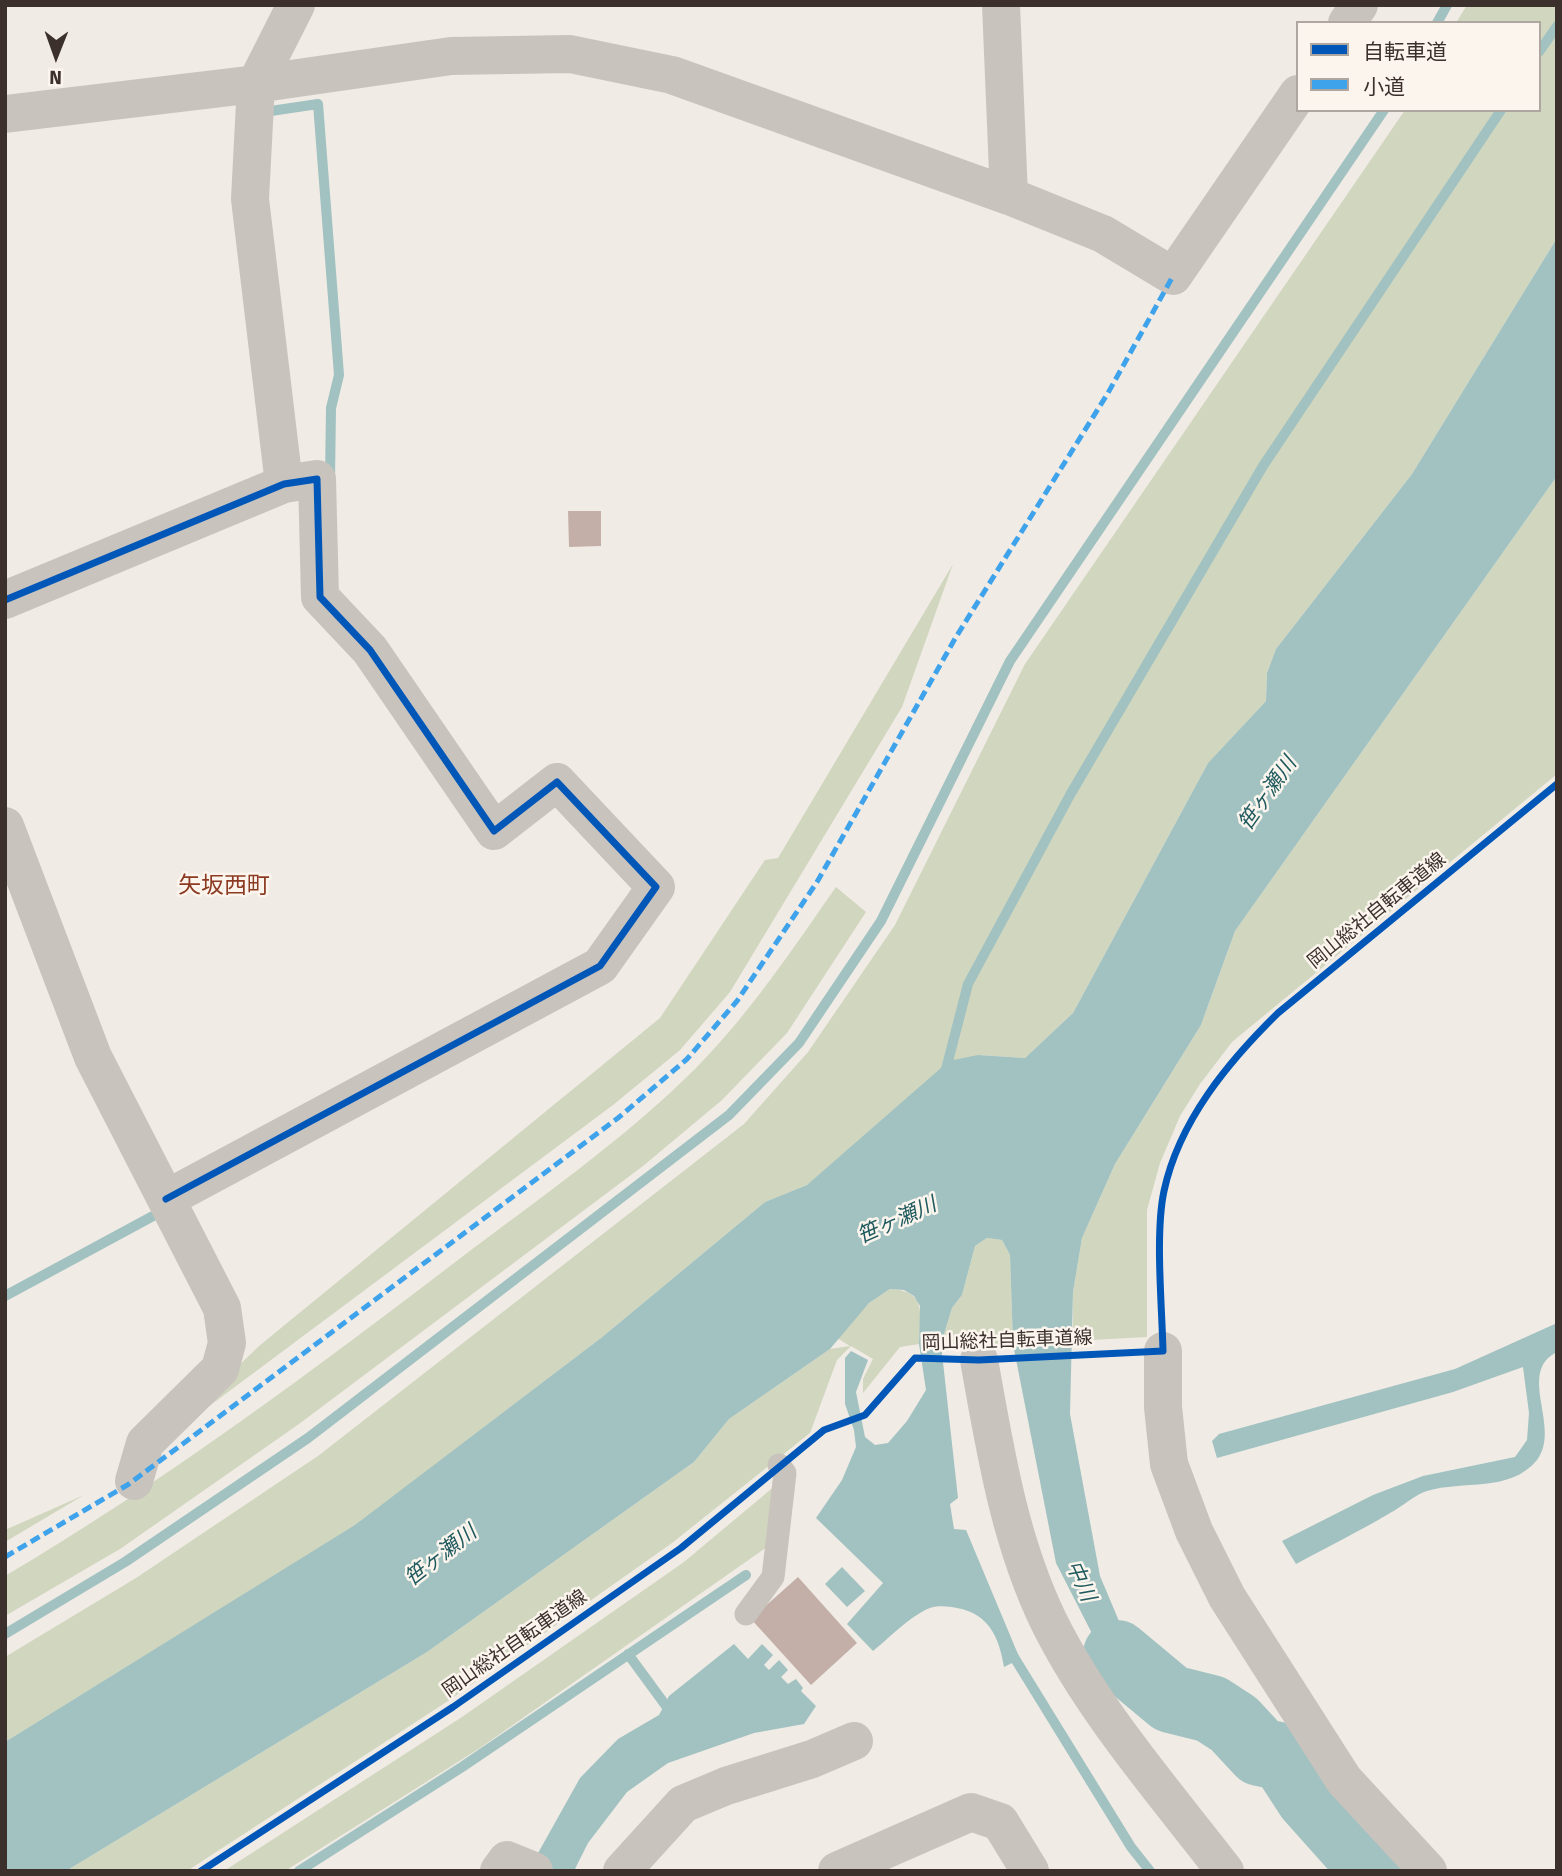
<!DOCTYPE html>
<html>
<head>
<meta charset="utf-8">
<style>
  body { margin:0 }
  #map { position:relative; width:1562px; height:1876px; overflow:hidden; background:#f0ebe5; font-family:"Fira Sans","Noto Sans JP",sans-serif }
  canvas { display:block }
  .frame { position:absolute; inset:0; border:7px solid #3b302b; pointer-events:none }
  .legend { position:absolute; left:1296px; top:21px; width:245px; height:91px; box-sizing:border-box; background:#fbf5ee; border:2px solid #aea6a0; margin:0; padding:9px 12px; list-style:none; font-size:21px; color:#3b302b }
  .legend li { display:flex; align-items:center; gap:14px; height:35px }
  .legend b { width:35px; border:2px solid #aea6a0 }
  .north { position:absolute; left:21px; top:21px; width:70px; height:70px; -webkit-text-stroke:5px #fbf5ee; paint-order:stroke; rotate:181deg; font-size:19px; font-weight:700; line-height:28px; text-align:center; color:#3b302b }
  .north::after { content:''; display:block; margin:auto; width:24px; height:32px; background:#3b302b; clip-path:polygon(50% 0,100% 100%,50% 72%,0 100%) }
</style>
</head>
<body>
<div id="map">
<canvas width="1562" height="1876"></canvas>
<div class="frame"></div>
<ul class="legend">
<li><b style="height:9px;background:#0057b8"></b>自転車道</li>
<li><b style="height:9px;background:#3fa3eb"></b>小道</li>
</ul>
<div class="north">N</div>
</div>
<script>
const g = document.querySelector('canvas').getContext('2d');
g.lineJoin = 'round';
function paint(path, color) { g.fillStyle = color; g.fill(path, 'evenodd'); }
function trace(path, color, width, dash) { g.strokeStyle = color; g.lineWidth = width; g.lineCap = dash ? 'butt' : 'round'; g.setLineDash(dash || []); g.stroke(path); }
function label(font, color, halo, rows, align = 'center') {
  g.font = font + ' "Fira Sans","Noto Sans JP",sans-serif'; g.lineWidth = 5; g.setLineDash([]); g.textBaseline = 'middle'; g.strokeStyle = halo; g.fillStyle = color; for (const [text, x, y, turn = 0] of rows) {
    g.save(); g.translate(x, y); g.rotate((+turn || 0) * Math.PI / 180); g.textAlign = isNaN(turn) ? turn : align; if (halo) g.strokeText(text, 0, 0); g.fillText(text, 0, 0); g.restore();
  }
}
const green = new Path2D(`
  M1467,5h90v233l-145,236 -136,175 -9,24 -1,28 -58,62 -135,250 -48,45 -47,-3 -171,130 -42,17 -164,136 -246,188 -350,216v-85l131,-79 182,-122 426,-332 64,-72 87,-127 130,-261 380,-554h134v-87h-83z
  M1557,476v298l-325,268 -32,42 -20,32 -20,47 -13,47v127l-74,4v-49l9,-54 33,-74 86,-139 34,-94z
  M953,564l-51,143 -172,285 -50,58 -67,55 -456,340 102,-99 401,-328 105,-158 13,-2z
  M836,887l30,25 -79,121 -65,67 -79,66 -344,258 -179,125 -115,67v-40c159,-94 306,-204 453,-316 80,-61 166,-120 238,-192 54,-55 96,-118 140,-181z
  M987,1238l15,2 8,15 3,89 -33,3 -39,-3 11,-36 10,-13 13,-49z
  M890,1289c38,2 30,25 29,55l-19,3 -37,46v-14l10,-20 -22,-13 -14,14 -27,73 -138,110 -224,158 -261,170h-121l361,-219 267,-190 35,-43 101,-70 20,-3 -13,-8 32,-35z
  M776,1485l-9,62 -287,201 -195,123h-61l238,-154 222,-155z
  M84,1495l-79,47v-12z`);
const water = new Path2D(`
  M1557,238v238l-322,455 -34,94 -86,139 -33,74 -9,54 -3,122 30,162 24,57 22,39 60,43 -31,3 -19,-11 -53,-52 -47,-92 -43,-219 -3,-89 -8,-15 -15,-2 -12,8 -13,49 -10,13 -11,36 17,154 -8,6 4,25 12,1 54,129 -16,8c-5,-30 -15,-53 -47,-59 -13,-3 -26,-3 -37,5 -17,10 -32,26 -47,38l-26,-27 36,-41 -67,-65 26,-38 14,-33 -2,-17 -9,-26v-46l6,-7 17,9 -12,32 9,45 10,8 13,-2 19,-22 19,-31 -7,-46 1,-38 -6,-10 -10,-6 -14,-1 -21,14 -39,46 -101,70 -35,43 -267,190 -361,219h-61v-129l350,-217 246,-187 164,-136 42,-17 142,-124 29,-6 47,3 48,-45 135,-250 58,-62 1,-28 9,-24 136,-175z
  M1557,1323v29c-41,20 5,76 -20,108 -27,33 -74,20 -110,31 -13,4 -25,16 -37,22 -30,18 -63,34 -94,51l-14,-23 91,-46 50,-19 92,-19 12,-17 2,-27 -6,-46 -70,25 -236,66 -5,-17 7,-7 236,-65z
  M842,1567l23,24 -18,16 -22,-23z
  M734,1644l14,15 14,-15 11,11 -9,10 5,5 10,-10 9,10 -7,7 7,7 8,-5 7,9 -2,3 15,15 -12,18 -50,9 -86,30 -41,29 -39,51 -14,28h-46l52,-93 38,-39 41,-24 10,-19z`);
const stream = new Path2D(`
  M1437,23l10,-18
  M1539,52l18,-26
  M264,112l54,-8 21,271 -8,33 -1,72
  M944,1077l24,-93 102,-189 193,-329 238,-356
  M5,1296l148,-80
  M5,1634l120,-72 183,-124 421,-323 70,-72 82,-122 129,-260 374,-551
  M1009,1649l122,198 19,24
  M628,1654l44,60
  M299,1871l163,-104 284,-192`);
const river = new Path2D(`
  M1117,1654l54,45 40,10 23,15 26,28 23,5 26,40 66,74`);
const building = new Path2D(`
  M568,511h33v35l-32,1z
  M798,1577l59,66 -46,42 -60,-66z`);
const lane = new Path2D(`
  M746,1614l27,-37 12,-104 -6,-8`);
const street = new Path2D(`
  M1001,5l8,191
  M1347,23l12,-18
  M5,114l251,-30 195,-28 119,-2 102,21 337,121 94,38 70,42 125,-182
  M284,484l-34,-285 6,-115 40,-79
  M5,600l279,-116 33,-5 3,118 50,53 124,181 63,-49 99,105 -56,79 -434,233
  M5,826l88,231 129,251 5,35 -7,26 -75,74 -11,38
  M1163,1351v56l6,57 25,67 33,66 117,183 84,91
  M979,1360c16,89 30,180 70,262 44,89 116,171 176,249
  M499,1871l8,-11 27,11
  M622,1871l61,-67 43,-18 86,-27 42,-18
  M837,1871l134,-59 29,10 30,49`);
const quiet = new Path2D(`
  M5,1557l124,-73 489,-366 69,-59 50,-58 80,-119 139,-245 152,-244 65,-117`);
const cycleway = new Path2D(`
  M5,600l279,-116 33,-5 3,118 50,53 124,181 63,-49 99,105 -56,79 -434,233
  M201,1871l252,-164 228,-159 143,-118 41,-15 50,-57 64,2 184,-9c-1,-45 -8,-118 1,-160 15,-70 64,-129 114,-178l279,-229`);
const streetNames = [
  ["岡山総社自転車道線",1377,911,-39],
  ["岡山総社自転車道線",1007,1341,-2],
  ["岡山総社自転車道線",515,1644,-35]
];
const waterNames = [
  ["笹ヶ瀬川",1268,794,-55],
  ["笹ヶ瀬川",897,1221,-24],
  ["笹ヶ瀬川",441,1556,-38],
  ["中川",1080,1581,66]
];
const quarterNames = [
  ["矢坂西町",224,887]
];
paint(green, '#d1d6bf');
paint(water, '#a1c2c1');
trace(stream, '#a1c2c1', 10);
trace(river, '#a1c2c1', 68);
paint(building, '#c3afa7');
trace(lane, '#c9c3be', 23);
trace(street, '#c9c3be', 38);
trace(quiet, '#3fa3eb', 5, [10, 5]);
trace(cycleway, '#0057b8', 7);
label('19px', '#3b302b', '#fbf5ee', streetNames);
label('italic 21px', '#1f5a5e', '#fbf5ee', waterNames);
label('23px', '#8c3b22', '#fbf5ee', quarterNames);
</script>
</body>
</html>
